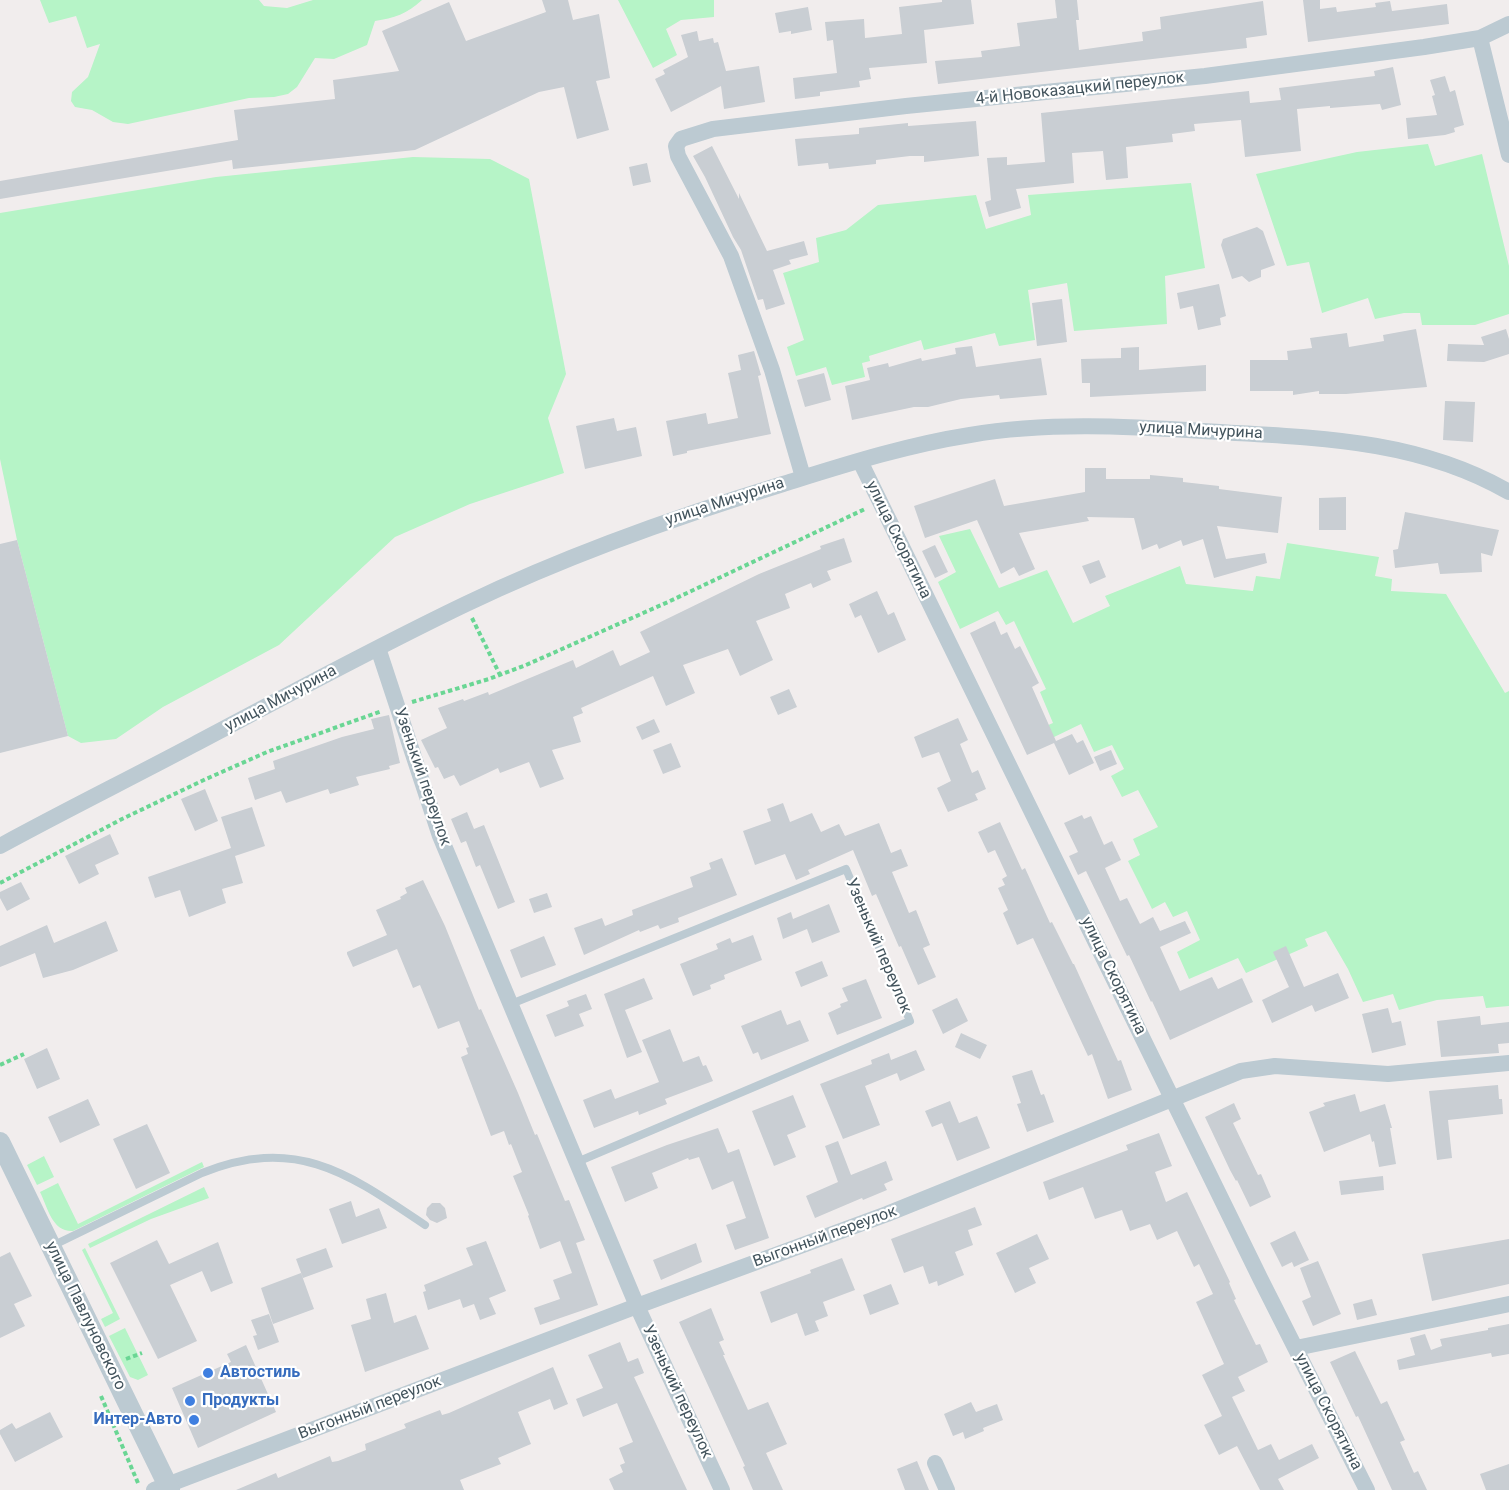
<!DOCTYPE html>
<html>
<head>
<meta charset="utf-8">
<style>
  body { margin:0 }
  canvas { display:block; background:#f1eded }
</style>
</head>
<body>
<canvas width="1509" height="1490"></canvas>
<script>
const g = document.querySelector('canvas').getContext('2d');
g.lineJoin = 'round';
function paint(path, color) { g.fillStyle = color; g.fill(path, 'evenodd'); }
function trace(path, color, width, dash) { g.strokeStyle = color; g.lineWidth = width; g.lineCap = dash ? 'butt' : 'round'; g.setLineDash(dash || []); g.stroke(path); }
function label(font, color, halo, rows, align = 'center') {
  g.font = font + ' Roboto,sans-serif'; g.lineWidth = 4.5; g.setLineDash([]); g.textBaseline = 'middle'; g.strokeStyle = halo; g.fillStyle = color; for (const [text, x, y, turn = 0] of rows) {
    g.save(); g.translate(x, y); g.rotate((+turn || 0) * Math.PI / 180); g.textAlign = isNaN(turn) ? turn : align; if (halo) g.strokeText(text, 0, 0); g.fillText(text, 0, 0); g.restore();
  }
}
const green = new Path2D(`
  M40,0h219l5,6 23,2 26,-8h109c-15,14 -28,18 -47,21l-8,24 -33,14 -19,-1 -18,29 -9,7 -14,3 -25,1 -121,26 -15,-2 -21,-12 -17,-3 -4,-6 1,-9 16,-15 12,-33 -13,4 -11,-32 -27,7z
  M618,0h96v17l-33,3 -15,9 11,26 -24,13z
  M1428,144l7,22 47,-12 27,112v48l-34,11h-53l-2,-12h-16l-29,6 -7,-21 -46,15 -13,-51 -22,4 -31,-92 101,-22z
  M413,157l77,2 39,20 37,195 -18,44 16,55 -94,31 -75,33 -116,108 -116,62 -47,32 -35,4 -13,-7 -51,-196 -17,-81v-246l216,-36z
  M1191,183l14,85 -40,8 2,48 -93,7 -7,-48 -39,7 7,50 -36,6 -4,-13 -71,17 -3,-10 -52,16 1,5 -8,2 3,14 -33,8 -6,-18 -30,9 -9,-29 17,-7 -21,-67 36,-11 -3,-24 30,-8 32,-25 98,-10 10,34 45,-14 -3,-20z
  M970,529l29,59 48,-18 26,53 37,-17 -5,-10 75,-30 6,18 67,7 3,-15 24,3 7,-36 92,14 -4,19 17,3 -1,12 55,3 59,99 4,-2v315l-23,2 -3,-12 -46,4 -38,10 -6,-16 -30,8 -15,-33 -22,-38 -21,8 3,7 -62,27 -8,-15 -49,21 -12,-27 23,-12 -13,-29 -14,6 -8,-15 -13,7 -24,-48 12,-6 -7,-16 25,-12 -20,-37 -16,7 -11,-21 13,-7 -12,-24 -18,7 -13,-28 -29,14 -6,-12 7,-3 -13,-31 6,-3 -32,-68 -8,4 -8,-14 -38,18 -22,-47 18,-10 -17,-36z
  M44,1156l10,21 -17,8 -10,-20z
  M202,1162l2,5 -131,64c-21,1 -25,-23 -33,-39l18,-9 20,41z
  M204,1187l5,11 -58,21 -61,29 -2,-4z
  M85,1248l35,71 -15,8 -4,-8 12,-6 -31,-63z
  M125,1328l23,47 -10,5 -8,-3 -21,-41z`);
const building = new Path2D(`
  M542,0h26l5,20 26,-6 11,64 -14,3 13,49 -32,9 -13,-52 -25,5 -124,58 -182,19 -1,-9 -232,39v-18l238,-41 -4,-30 101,-11 -2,-19 66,-9 -17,-40 67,-29 17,39 80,-29z
  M942,0h29l3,24 -50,6 3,33 -58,5 2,11 -12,2 1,6 -40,5v4l-25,3 -2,-21 44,-5 -4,-33 -6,1 -2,-19 39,-3 1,19 37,-4 -3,-27 43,-5z
  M1055,0h22l2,20h-3l3,30 64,-9 -1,-9 19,-3 -1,-12 103,-16 4,34 -21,3 1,10 -309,36 -3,-23 47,-4 -1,-6 39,-5 -3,-23 40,-5z
  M1303,0h17v9l16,-2 1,5 39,-5 -1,-4 15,-2 2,10 55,-7 2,20 -141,18z
  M808,7l4,23 -21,4v-3l-12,2 -4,-20z
  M697,31l2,10 14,-3 1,5 4,-1 8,29 33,-5 6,36 -41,7 -3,-23 -50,26 -16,-33 10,-5 -2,-4 25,-13 -7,-22z
  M1393,67l8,38 -19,5 -2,-6 -50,4v-2l-33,3 4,42 -56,6 -4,-37 -47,4 1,7 -23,3 1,8 -47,5 2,31 -22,2 -3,-29 -31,2 2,30 -58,6 5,19 -32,9 -4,-15 6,-2 -4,-42 20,-1v8l38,-3 -4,-49 208,-22 1,12 31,-3 -2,-12 96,-12 -1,-5z
  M1445,76l5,16 5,-2 9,35 -10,3 1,4 -10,3 -37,4 -2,-21 31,-3 -5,-19 3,-1 -5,-15z
  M976,121l3,35 -55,6v-6h-14l-34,4v4l-47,5 -1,-6 -30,3 -3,-27 64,-5v-6l49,-5v3z
  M712,146l27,53v-6l28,58 37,-10 4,14 -19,5 2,4 -18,6 12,34 -19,6 -3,-11 -5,1 -17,-50 -8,-13 -28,-60 -12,-21z
  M647,163l4,19 -18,4 -4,-19z
  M1257,227l6,4 12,34 -14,5v7l-12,5 -7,-6 -10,3 -11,-34 2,-6z
  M1219,284l7,32 -6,2 1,7 -23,5 -5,-24 -13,3 -3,-16z
  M1062,299l5,43 -30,4 -5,-43z
  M1416,329l11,58 -81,7h-27v-3l-26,4v-4h-43v-31h38l-1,-9 25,-3 -2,-10 37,-5 2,14 35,-6 -1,-6z
  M1506,329l3,10v15l-25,8 -37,-1 1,-17 36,1 -3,-8z
  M972,346l4,21 65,-9 6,37 -47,4 -1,-4 -38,4 -33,8h-14l-62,13 -7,-34 25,-6 -3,-12 21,-5 1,4 32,-9 1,3 34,-7 -1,-6z
  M1139,347v23l67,-5v26l-116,6v-14h-8l-1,-24 40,-1v-10z
  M754,351l7,24 -3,1 13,58 -84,17v2l-14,3 -7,-35 40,-8 2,11 30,-6 -10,-45 13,-3 -3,-15z
  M824,373l7,27 -26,7 -8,-27z
  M1445,401l30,1 -2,40 -30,-2z
  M614,418l3,13 19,-4 6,29 -57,13 -9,-43z
  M1085,468h21v11h44v-4l33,3v4l36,4v3l63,8 -4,36 -61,-7 9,33 39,-6 2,10 -53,15 -11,-39 -20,7 -2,-6 -22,9 -2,-5 -15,6 -8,-32 -47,-1 2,4 -70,12 16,36 -16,7 -5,-9 -13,7 -24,-54 -52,18 -11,-32 81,-27 9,27 81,-14z
  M1346,497v33h-27v-32z
  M1405,512l94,18 -7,26 -11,-3 1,19 -42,2 -2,-11 -43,5 -2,-18 5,-1z
  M844,538l8,24 -25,9 4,9 -18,8 -2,-5 -26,11 5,14 -34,13 17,39 -33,16 -12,-27 -45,16 12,28 -29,13 -13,-30 -72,32 2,5 -10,4 8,25 -29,8 12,29 -24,9 -11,-26 -29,11 -2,-5 -38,18 -6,-11 -10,4 -6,-12 -3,1 -14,-28 26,-12 -9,-20 25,-9 1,2 24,-9 1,3 84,-35 3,8 37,-18 7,16 30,-14 -10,-20 119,-58 62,-25 -1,-3z
  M17,540l51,196 -68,17v-209z
  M935,545l13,27 -13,6 -13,-27z
  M1099,560l7,17 -16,7 -8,-18z
  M877,591l11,24 6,-3 12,28 -28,13 -17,-38 -6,3 -6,-14z
  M995,621l6,14 6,-3 8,17 5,-3 19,37 -7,4 24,54 16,-7 5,9 6,-3 11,23 -25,12 -15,-32 -27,12 -57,-122z
  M789,689l8,18 -19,8 -8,-18z
  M389,715l11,48 -11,3 1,3 -34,8 3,8 -29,9 -2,-5 -42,14 -5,-12 -26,9 -7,-22 27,-9 -2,-8 69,-24 32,-8 -3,-10z
  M958,718l10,22 -8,4 12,29 6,-3 8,19 -11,5 3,6 -30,12 -11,-24 14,-7 -12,-29 -17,6 -8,-21z
  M654,719l6,13 -18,8 -6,-13z
  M671,743l10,24 -18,7 -10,-24z
  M1111,750l6,14 -17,7 -6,-14z
  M205,789l13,32 -23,10 -14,-32z
  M783,803l7,19 22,-9 9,19 18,-8 6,12 34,-13 12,30 10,-4 7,17 -16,6 17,41 7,-3 14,35 -7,3 13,29 -18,8 -17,-39 -2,1 -23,-53 -4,2 -19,-46 -45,20 2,4 -14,6 -11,-26 -30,11 -12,-34 28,-10 -4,-12z
  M252,807l13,39 -30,10 8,27 -21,6 4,14 -37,14 -9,-27 -25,8 -7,-21 83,-29 -10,-31z
  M467,812l7,17 10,-4 31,77 -17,7 -18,-44 -4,2 -10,-26 -5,2 -10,-24z
  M1082,815l2,4 7,-3 13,29 8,-4 9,19 -16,8 15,33 7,-3 13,26 13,-7 7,14 25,-10 6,12 -31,14 20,44 32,-14 6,12 24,-11 11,24 -83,38 -18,-39 -1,1 -22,-47 -2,1 -41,-85 -8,4 -9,-19 9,-4 -14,-29z
  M1000,822l22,48 3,-2 25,55 2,-1 21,42h1l44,97 3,-1 11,30 -24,9 -16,-45 -4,2 -55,-118 -16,7 -14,-32 5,-3 -10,-22 7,-3 -3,-6 5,-3 -12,-26 -7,3 -10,-21z
  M110,834l9,20 -24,11 4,9 -20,10 -14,-28z
  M722,858l15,37 -59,23 1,4 -19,7 -2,-4 -18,7 -1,-2 -55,25 -10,-27 28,-10 3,8 28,-11 -1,-5 61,-23 -3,-10 21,-8 -2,-6z
  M423,880l22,46 34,84 2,-1 37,84 17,42 2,-1 28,67 4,-1 16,40 -9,3 22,62 -58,20 -6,-17 26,-9 -7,-19 19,-7 -12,-32 -20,8 -12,-33 1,-1 -16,-39 9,-4 -11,-28 -2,1 -5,-14 -13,5 -30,-79 7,-3 -2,-6 3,-1 -10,-26 -21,8 -18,-44 -7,3 -16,-39 -44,18 -6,-13v-2l40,-17 -11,-25 25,-11 -1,-2 7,-4 -2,-5z
  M21,882l9,17 -23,12 -7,-13v-6z
  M547,893l5,14 -18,6 -5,-14z
  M829,904l11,28 -28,11 -5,-14 -24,10 -6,-21 14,-6 2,7z
  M106,921l12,30 -45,19 -30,8 -8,-25 -35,14v-21l47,-21 7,18z
  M753,935l9,25 -38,15 1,4 -15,6 1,4 -18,7 -13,-32 38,-15 -2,-5 14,-6 2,5z
  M544,936l12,29 -35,13 -11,-28z
  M1286,946l18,41 34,-14 11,25 -34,14 -3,-7 -40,18 -10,-23 27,-13 -16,-35z
  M822,961l6,15 -27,11 -6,-15z
  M644,978l9,21 -28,11 17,42 -15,6 -23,-64z
  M866,979l16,39 -45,17 -9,-22 13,-6 -1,-3 8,-3 -6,-13z
  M586,994l6,15 -13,5 5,12 -29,11 -9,-22 23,-9 -2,-5z
  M957,998l11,23 -25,13 -11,-24z
  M1388,1008l4,15 9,-2 5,24 -34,8 -10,-39z
  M781,1010l6,15 13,-5 9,21 -48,19 -3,-8 -5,2 -12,-28z
  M1480,1016l1,9 28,-3v21l-11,1 1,9 -58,4 -4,-36z
  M670,1029l13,33 16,-6 4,10 3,-1 7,16 -48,18 2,5 -28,11 -1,-4 -44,17 -11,-28 28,-11 4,10 44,-17 -17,-42z
  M961,1033l26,12 -7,14 -25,-12z
  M47,1048l13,31 -23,10 -13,-30z
  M916,1050l9,20 -25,11 -3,-8 -32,13 15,39 -37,14 -23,-55 52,-20 -1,-4 18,-7 2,7z
  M1032,1070l9,25 3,-1 10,28 -27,10 -10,-28 4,-1 -9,-27z
  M1498,1085l1,14h3l1,15 -55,6 4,38 -15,2 -8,-69z
  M1355,1094l5,18 25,-8 7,24h-2l6,36 -17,3 -5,-26 -2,1 -2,-8 -46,18 -15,-40 16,-6 -2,-3z
  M793,1095l13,32 -19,8 9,22 -22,9 -22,-55z
  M88,1099l12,26 -40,18 -12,-26z
  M950,1101l9,22 18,-7 13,32 -33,13 -15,-38 -10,4 -7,-16z
  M1234,1103l7,16 -8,4 25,52 3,-1 10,23 -21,10 -13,-27 -1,1 -6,-11 -25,-53z
  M147,1124l23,49 -34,16 -23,-50z
  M718,1128l10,25 11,-4 30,89 -34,12 -9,-25 20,-7 -13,-37 -21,9 -13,-33 -10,3 -1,-2 -36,15 6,15 -33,14 -14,-35 56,-22z
  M1159,1133l13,33 -17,6 11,30 21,-10 43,90 -1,1 7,16 -2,1 22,45 4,-1 8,18 -30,15 7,14 -13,6 26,53 13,-6 8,16 33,-16 7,14 -41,21 6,11h-24l-23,-44 -18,9 -15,-30 18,-9 -20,-41 22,-11 -28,-62 17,-8 -14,-30 -5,3 -17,-36 -20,9 -7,-16 -20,7 -8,-21 -27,9 -12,-32 -34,13 -6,-18 85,-32 -2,-5z
  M838,1141l13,34 35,-14 7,19 -9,4 3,6 -24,10 -1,-2 -47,20 -9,-22 32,-14 -13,-36z
  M1383,1176l1,14 -43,5 -2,-14z
  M351,1201l5,16 23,-9 8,20 -45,16 -13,-35z
  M432,1203h8l5,5 2,10 -10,5 -7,-3 -4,-5 1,-7z
  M975,1207l7,18 -14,5 5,15 -18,7 9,23 -26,11 -1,-5 -8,3 -6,-18 -19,7 -13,-34z
  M1295,1231l14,29 -15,7 -2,-5 -10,5 -12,-24z
  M1037,1234l12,25 -20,9 7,15 -21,10 -19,-40z
  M1509,1239v45l-77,17 -10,-47z
  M157,1240l12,24 49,-22 15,41 -22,9 -9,-21 -32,14 27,56 -39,18 -48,-96z
  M486,1241l20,50 -17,7 7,16 -16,6 -6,-16 -11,4 -3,-9 -32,11 -5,-18 3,-1 -2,-6 49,-20 -7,-17z
  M696,1243l6,19 -41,18 -8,-20z
  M326,1248l7,19 -30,11 -7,-19z
  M10,1252l22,44 -18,8 11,22 -25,12v-81z
  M842,1258l13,32 -32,12 5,14 -13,5 4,10 -14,5 -8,-23 -26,10 -11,-31 51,-19 -1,-3z
  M1318,1261l23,53 -28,12 -11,-25 9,-4 -11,-29z
  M301,1273l13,36 -41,15 -12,-36z
  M891,1284l8,20 -29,11 -7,-20z
  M386,1293l8,30 22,-8 13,34 -64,23 -14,-47 20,-6 -5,-20z
  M1372,1299l5,16 -20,5 -4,-16z
  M711,1308l13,32 -5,2 6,13h-2l25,55 20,-8 19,42 -21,9 17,37h-30l-10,-23 2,-1 -66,-144z
  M269,1314l10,28 -21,8 -5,-14 4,-1 -6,-15z
  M1509,1324v30l-17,3 -1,-4 -92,17 -2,-10 18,-5 -5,-17 15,-4 6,16 11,-4 -2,-7 48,-9v-2z
  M620,1342l8,20 10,-4 6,15 -10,4 53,113h-73l-5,-11 14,-7 -3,-7 5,-2 -6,-15 14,-6 -16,-39 -34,14 -7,-18 27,-11 -15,-33z
  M246,1345l30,67 -78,36 -26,-60 59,-26 -4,-8z
  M1355,1351l26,53 6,-3 18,39 -5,2 14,31 4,-2 9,19h-35l-34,-74 -2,1 -26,-55z
  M553,1367l15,37 -14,6 -4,-11 -32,13 13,32 -33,14 3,6 -41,16 4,10h-228l40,-17 2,5 52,-22 2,6 6,-1 28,-11 -1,-6 41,-16 -2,-4 36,-14 2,5 7,-2z
  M971,1402l5,10 21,-8 6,16 -20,8 1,3 -19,8 -2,-7 -10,4 -9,-22z
  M50,1412l13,25 -48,25 -15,-28v-4l12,-7 4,6z
  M917,1461l12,29h-24l-8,-21z
  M1509,1464v26h-23l-6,-16z`);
const path = new Path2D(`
  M472,618l28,57
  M412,702l77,-23 37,-14 142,-63 197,-93
  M0,883l122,-64 84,-40 61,-27 115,-41
  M0,1065l24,-11
  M126,1359l16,-6
  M101,1396l37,87`);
const service = new Path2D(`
  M511,1004l335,-135 64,152 -333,141
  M52,1246l150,-73c95,-38 147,1 223,52`);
const minor = new Path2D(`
  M1509,24l-29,14 29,117
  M860,461l401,819 106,210
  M803,477l-31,-107 -41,-114 -53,-100 -2,-10 5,-7 32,-10 193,-23 299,-30 219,-29 56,-9
  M378,648l62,188 197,470 85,184
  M0,846c64,-35 129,-67 193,-101 91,-48 181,-97 273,-141 102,-49 209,-87 317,-120 61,-19 123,-39 187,-49 87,-15 178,-7 266,-2 95,5 188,10 273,59
  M1296,1348l213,-44
  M935,1463l12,27
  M154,1490l483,-184 250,-92 354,-143 34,-5 113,8 121,-11`);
const tertiary = new Path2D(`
  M0,1142l170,348`);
const markers = [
  [208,1373,6,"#3f7fe0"],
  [190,1401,6,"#3f7fe0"],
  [194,1420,6,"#3f7fe0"]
];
const streetNames = [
  ["4-й Новоказацкий переулок",1080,89,-6],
  ["улица Мичурина",1201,431,3],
  ["улица Мичурина",725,502,-18],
  ["улица Скорятина",898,540,64],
  ["улица Мичурина",281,699,-28],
  ["Узенький переулок",422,777,71],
  ["Узенький переулок",878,946,67],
  ["улица Скорятина",1113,976,64],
  ["Выгонный переулок",825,1237,-20],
  ["улица Павлуновского",85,1316,64],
  ["Узенький переулок",677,1392,65],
  ["Выгонный переулок",370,1408,-21],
  ["улица Скорятина",1328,1412,63]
];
const shopNames = [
  ["Автостиль",220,1373],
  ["Продукты",202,1401],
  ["Интер-Авто",182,1420,"right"]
];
paint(green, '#b6f4c7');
paint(building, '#c9ced3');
trace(path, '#6ad694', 4, [4.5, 3]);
trace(service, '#bccad2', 8);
trace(minor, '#bccad2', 16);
trace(tertiary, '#bccad2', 20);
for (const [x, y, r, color] of markers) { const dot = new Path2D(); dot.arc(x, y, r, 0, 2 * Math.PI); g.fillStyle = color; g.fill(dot); trace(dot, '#fff', 2); }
label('16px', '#43545d', '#fff', streetNames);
label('bold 16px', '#366cbe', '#fff', shopNames, 'left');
</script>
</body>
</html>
